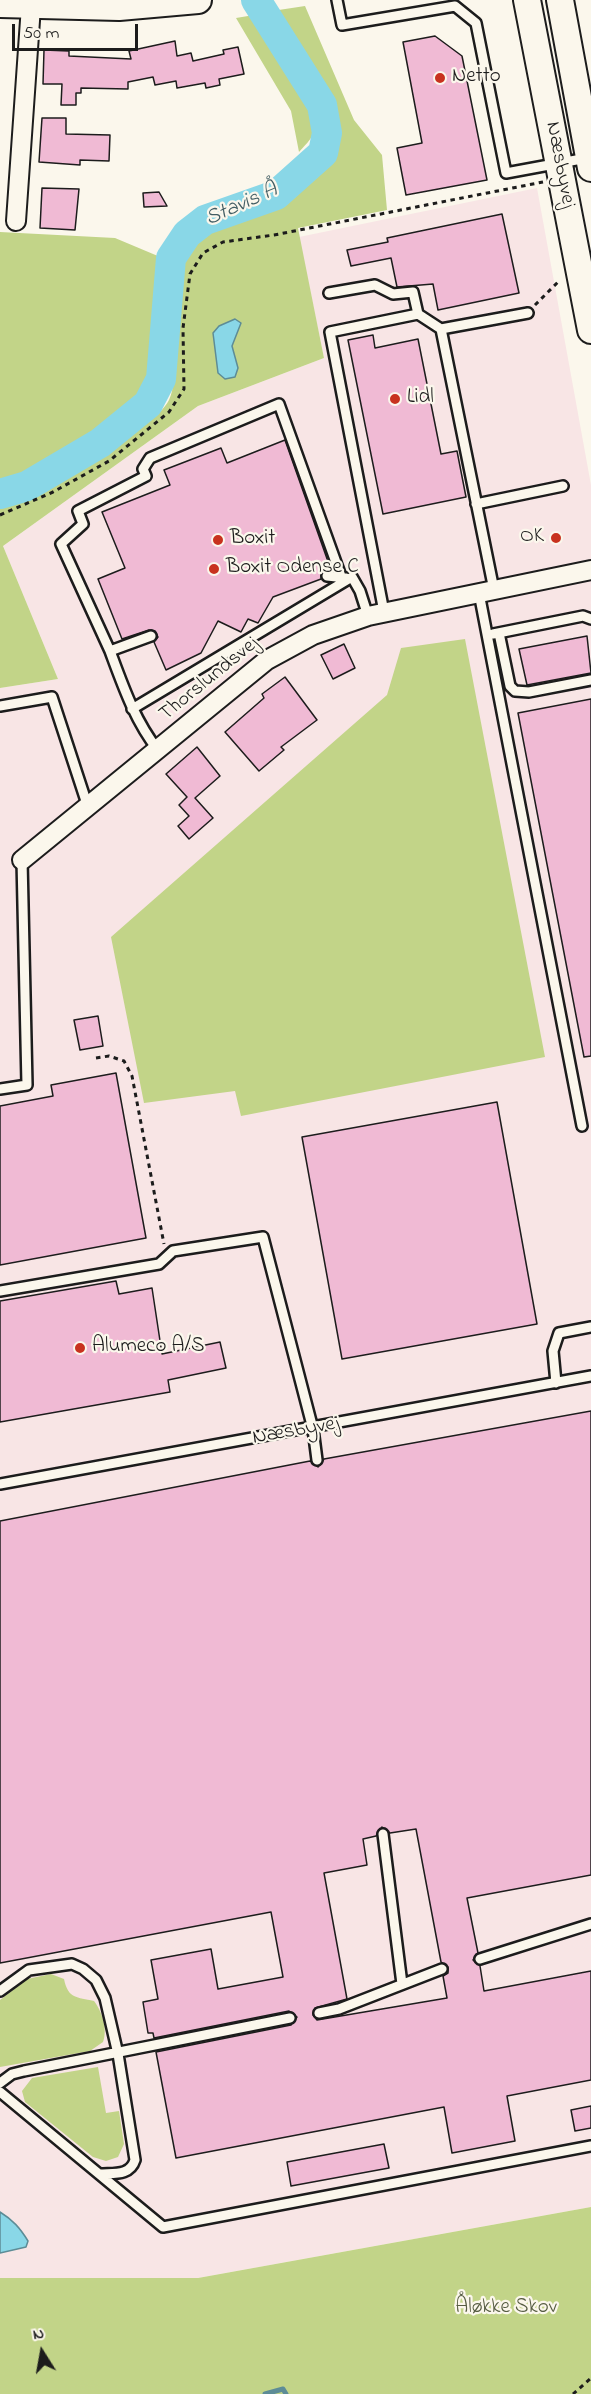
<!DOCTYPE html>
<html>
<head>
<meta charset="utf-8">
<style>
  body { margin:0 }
  #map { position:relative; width:591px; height:2394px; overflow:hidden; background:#fbf7ec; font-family:"Indie Flower",sans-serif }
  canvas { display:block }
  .north { position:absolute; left:12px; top:2322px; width:60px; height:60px; -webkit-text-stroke:4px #fbf7ec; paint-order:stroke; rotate:349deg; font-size:16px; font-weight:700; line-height:24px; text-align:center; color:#1c1c1c }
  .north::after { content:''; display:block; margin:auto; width:21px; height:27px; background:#1c1c1c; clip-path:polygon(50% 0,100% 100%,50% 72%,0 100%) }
  .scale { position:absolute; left:12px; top:24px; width:126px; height:27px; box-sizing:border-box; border:3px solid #1c1c1c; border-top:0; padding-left:8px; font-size:18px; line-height:21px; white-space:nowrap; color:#1c1c1c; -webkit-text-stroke:4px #fbf7ec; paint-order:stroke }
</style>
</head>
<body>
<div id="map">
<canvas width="591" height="2394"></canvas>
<div class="north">N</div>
<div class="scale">50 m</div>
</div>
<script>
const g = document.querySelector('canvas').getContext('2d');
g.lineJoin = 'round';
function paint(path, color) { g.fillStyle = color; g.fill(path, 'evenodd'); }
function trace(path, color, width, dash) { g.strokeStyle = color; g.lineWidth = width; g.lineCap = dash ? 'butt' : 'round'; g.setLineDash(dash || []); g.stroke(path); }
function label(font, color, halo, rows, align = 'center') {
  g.font = font + ' "Indie Flower",sans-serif'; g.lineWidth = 4.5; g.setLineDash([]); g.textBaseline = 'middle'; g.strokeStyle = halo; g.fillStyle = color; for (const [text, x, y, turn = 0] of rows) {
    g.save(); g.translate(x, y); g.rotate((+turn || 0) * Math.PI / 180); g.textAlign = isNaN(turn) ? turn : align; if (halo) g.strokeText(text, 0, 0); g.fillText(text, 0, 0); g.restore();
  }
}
const built = new Path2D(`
  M537,188l54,297v1722l-393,71h-198v-1590l58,-9 -55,-133 195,-140 126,-48 -25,-121z`);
const green = new Path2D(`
  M305,6l49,114 28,35 5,55 -89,18 26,130 -126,48 -195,140 55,133 -58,9v-184c37,-18 152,-70 169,-104 6,-12 4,-27 4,-40 1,-30 0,-101 21,-124 17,-18 50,-16 72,-23 25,-8 67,-45 72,-72 2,-9 -1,-17 -4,-26l-62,-104z
  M254,15c15,22 65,86 62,110 -1,11 -9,18 -17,27l-8,-41 -55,-93z
  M0,232l115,6 50,21c-3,21 -8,42 -11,63 -2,16 2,34 -2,50 -8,44 -114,93 -152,112z
  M465,639l80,418 -304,59 -6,-25 -91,12 -33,-166 276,-242 14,-47z
  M51,1974l13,5c4,20 13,18 30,22 8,10 14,29 9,41l-13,9 -90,16v-67l27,-21z
  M98,2067l8,46 13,-2 5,33 -6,13 -12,4 -13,-4 -68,-55 -3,-11 10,-13z
  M591,2207v187h-591v-116h198z`);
const water = new Path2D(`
  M235,319l6,4 -9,23 6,22 -3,9 -10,2 -7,-6 -5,-40 6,-7z
  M0,2212c13,8 20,16 28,29l-2,6 -26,6z`);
const stream = new Path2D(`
  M265,2394l18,-5 3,5`);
const river = new Path2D(`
  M0,494l27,-8 73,-43 48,-39 13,-25 10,-121 16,-24 18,-14 71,-25 47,-42 4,-20 -5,-28 -66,-105`);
const building = new Path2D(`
  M435,36l27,20 25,124 -81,15 -9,-47 25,-5 -19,-101z
  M175,41l2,15 14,-3 2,8 31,-7 -1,-4 15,-3 6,27 -25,5 1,6 -14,3 -1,-5 -28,5 -1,-7 -21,4 -2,-8 -25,5v7l-47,-1v5h-5v12h-15l1,-21h-19l1,-34 25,1v5l62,3 -2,-8z
  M42,118h24v16l44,1 -1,26 -29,-1v5l-41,-3z
  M42,188l37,1 -4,41 -35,-2z
  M159,192l8,14 -23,1 -1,-14z
  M502,214l17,79 -81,17 -5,-26 -36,3 -6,-29 -40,8 -4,-16 41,-8 -1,-4z
  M373,335l2,13 43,-9 23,115 16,-3 9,46 -83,17 -35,-174z
  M285,440l46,130 -9,2 -1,7 -48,18 -15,26 -10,-4 -7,13 -23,-11 -17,32 -35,17 -12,-28 4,-5 -3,-6 -6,-1 -27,9 -24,-60 27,-11 -23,-56 68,-27 -6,-15 57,-22 6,15z
  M587,636l4,37 -64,12 -8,-36z
  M344,644l11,24 -22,11 -12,-24z
  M285,677l32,43 -36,27 3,3 -25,21 -34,-39 39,-34 -2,-4z
  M591,699v357l-7,1 -66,-344z
  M197,747l23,29 -25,22 18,20 -24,21 -11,-13 11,-10 -10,-11 8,-8 -21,-23z
  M98,1016l5,30 -23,4 -6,-30z
  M116,1073l30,165 -146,27v-159l53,-10 -2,-11z
  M497,1102l40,222 -195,35 -40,-222z
  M116,1281l3,13 33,-6 10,66 58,-12 6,26 -58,12 2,12 -170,30v-121z
  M591,1411v464l-124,23 11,55 -5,7 7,6 4,25 107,-20v109l-84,16 8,45 -63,12 -8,-46 -268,51 -20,-106 135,-27 6,-8 -8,-6 -135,27 -1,-5h-5l-5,-31 15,-3 -7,-39 60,-11 7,40 65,-12 -12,-65 -271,51v-442l310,-60 8,6 6,-8zM382,1827l8,6 26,-4 25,133 7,5v6l-5,3 4,22 -130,22 -4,-5 2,-7 32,-9 -23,-126 43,-8 -4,-26 13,-3z
  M591,2106v22l-16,3 -4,-21z
  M384,2144l5,24 -98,18 -4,-24z`);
const path = new Path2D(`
  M535,305l25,-25
  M0,515l53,-23 56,-31 60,-49 15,-23 -1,-61 7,-54 13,-21 20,-11 51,-7 269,-53
  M96,1058l13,-2 15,5 8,15 32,168
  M573,2394l18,-16`);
const lane = new Path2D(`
  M337,0l5,25 113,-19 21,17 30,150 81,-15
  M329,293l46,-8 18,9 20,-2 5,22
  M441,329l53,261
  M476,504l87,-18
  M327,576l19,2
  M352,577l8,14 8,25
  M479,593l103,533
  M384,612l-54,-280 88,-18 23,15 87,-16
  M499,633l11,53 5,5 14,1 62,-12
  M493,634l90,-18 8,3
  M151,636l-41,15c13,35 25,70 48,99
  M110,651l-49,-107 22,-20 -5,-13 68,-35 -3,-7 7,-11 129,-54 63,175
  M0,706l52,-9 36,110
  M132,709l220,-132
  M0,1089l27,-4 -5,-225
  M0,1291l159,-27 14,-13 90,-14 50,192 4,31
  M556,1383l-3,-32 6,-18 32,-6
  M0,1484l591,-108
  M383,1834l19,150
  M480,1959l111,-35
  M0,1991l29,-21 43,-6 11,5 13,11 9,18 13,56 17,106c-5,16 -21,13 -35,14
  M319,2013l20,-4 103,-40
  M0,2083l12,-9 12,-3 266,-53
  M0,2092l163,135 428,-81`);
const street = new Path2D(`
  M16,221l15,-215
  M22,860l245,-200 46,-25 55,-19 223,-46`);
const secondary = new Path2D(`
  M527,0l64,330
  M560,0l31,168
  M0,4l119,3 79,-7`);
const markers = [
  [440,78,6,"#c8321e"],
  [395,399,6,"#c8321e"],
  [556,538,6,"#c8321e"],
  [218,540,6,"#c8321e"],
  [214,569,6,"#c8321e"],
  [80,1348,6,"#c8321e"]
];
const poiNames = [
  ["Netto",452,78],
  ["Lidl",407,399],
  ["OK",544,538,"right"],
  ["Boxit",230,540],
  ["Boxit Odense C",226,569],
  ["Alumeco A/S",92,1348]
];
const streetNames = [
  ["Næsbyvej",559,165,79],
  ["Thorslundsvej",210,680,-39],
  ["Næsbyvej",296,1432,-10]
];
const parkNames = [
  ["Åløkke Skov",506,2309]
];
const waterNames = [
  ["Stavis Å",242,206,-24]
];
paint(built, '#f8e5e5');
paint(green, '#c2d488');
paint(water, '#89d7e7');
trace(water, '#5d8c96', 1.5);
trace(stream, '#5d8c96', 5);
trace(river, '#89d7e7', 30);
paint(building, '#f0bad4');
trace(building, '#1c1c1c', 1.5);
trace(lane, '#1c1c1c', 14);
trace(street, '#1c1c1c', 22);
trace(secondary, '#1c1c1c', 30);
trace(path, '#1c1c1c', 3, [4.5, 4.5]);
trace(lane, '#fbf7ec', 9);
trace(street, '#fbf7ec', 18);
trace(secondary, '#fbf7ec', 26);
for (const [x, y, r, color] of markers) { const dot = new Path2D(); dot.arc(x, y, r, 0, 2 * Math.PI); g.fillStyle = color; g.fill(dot); trace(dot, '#fbf7ec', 2); }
label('21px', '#1c1c1c', '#fbf7ec', poiNames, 'left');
label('21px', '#1c1c1c', '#fbf7ec', streetNames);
label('21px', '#565c42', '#fbf7ec', parkNames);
label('italic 22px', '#425d63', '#fbf7ec', waterNames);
</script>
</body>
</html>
